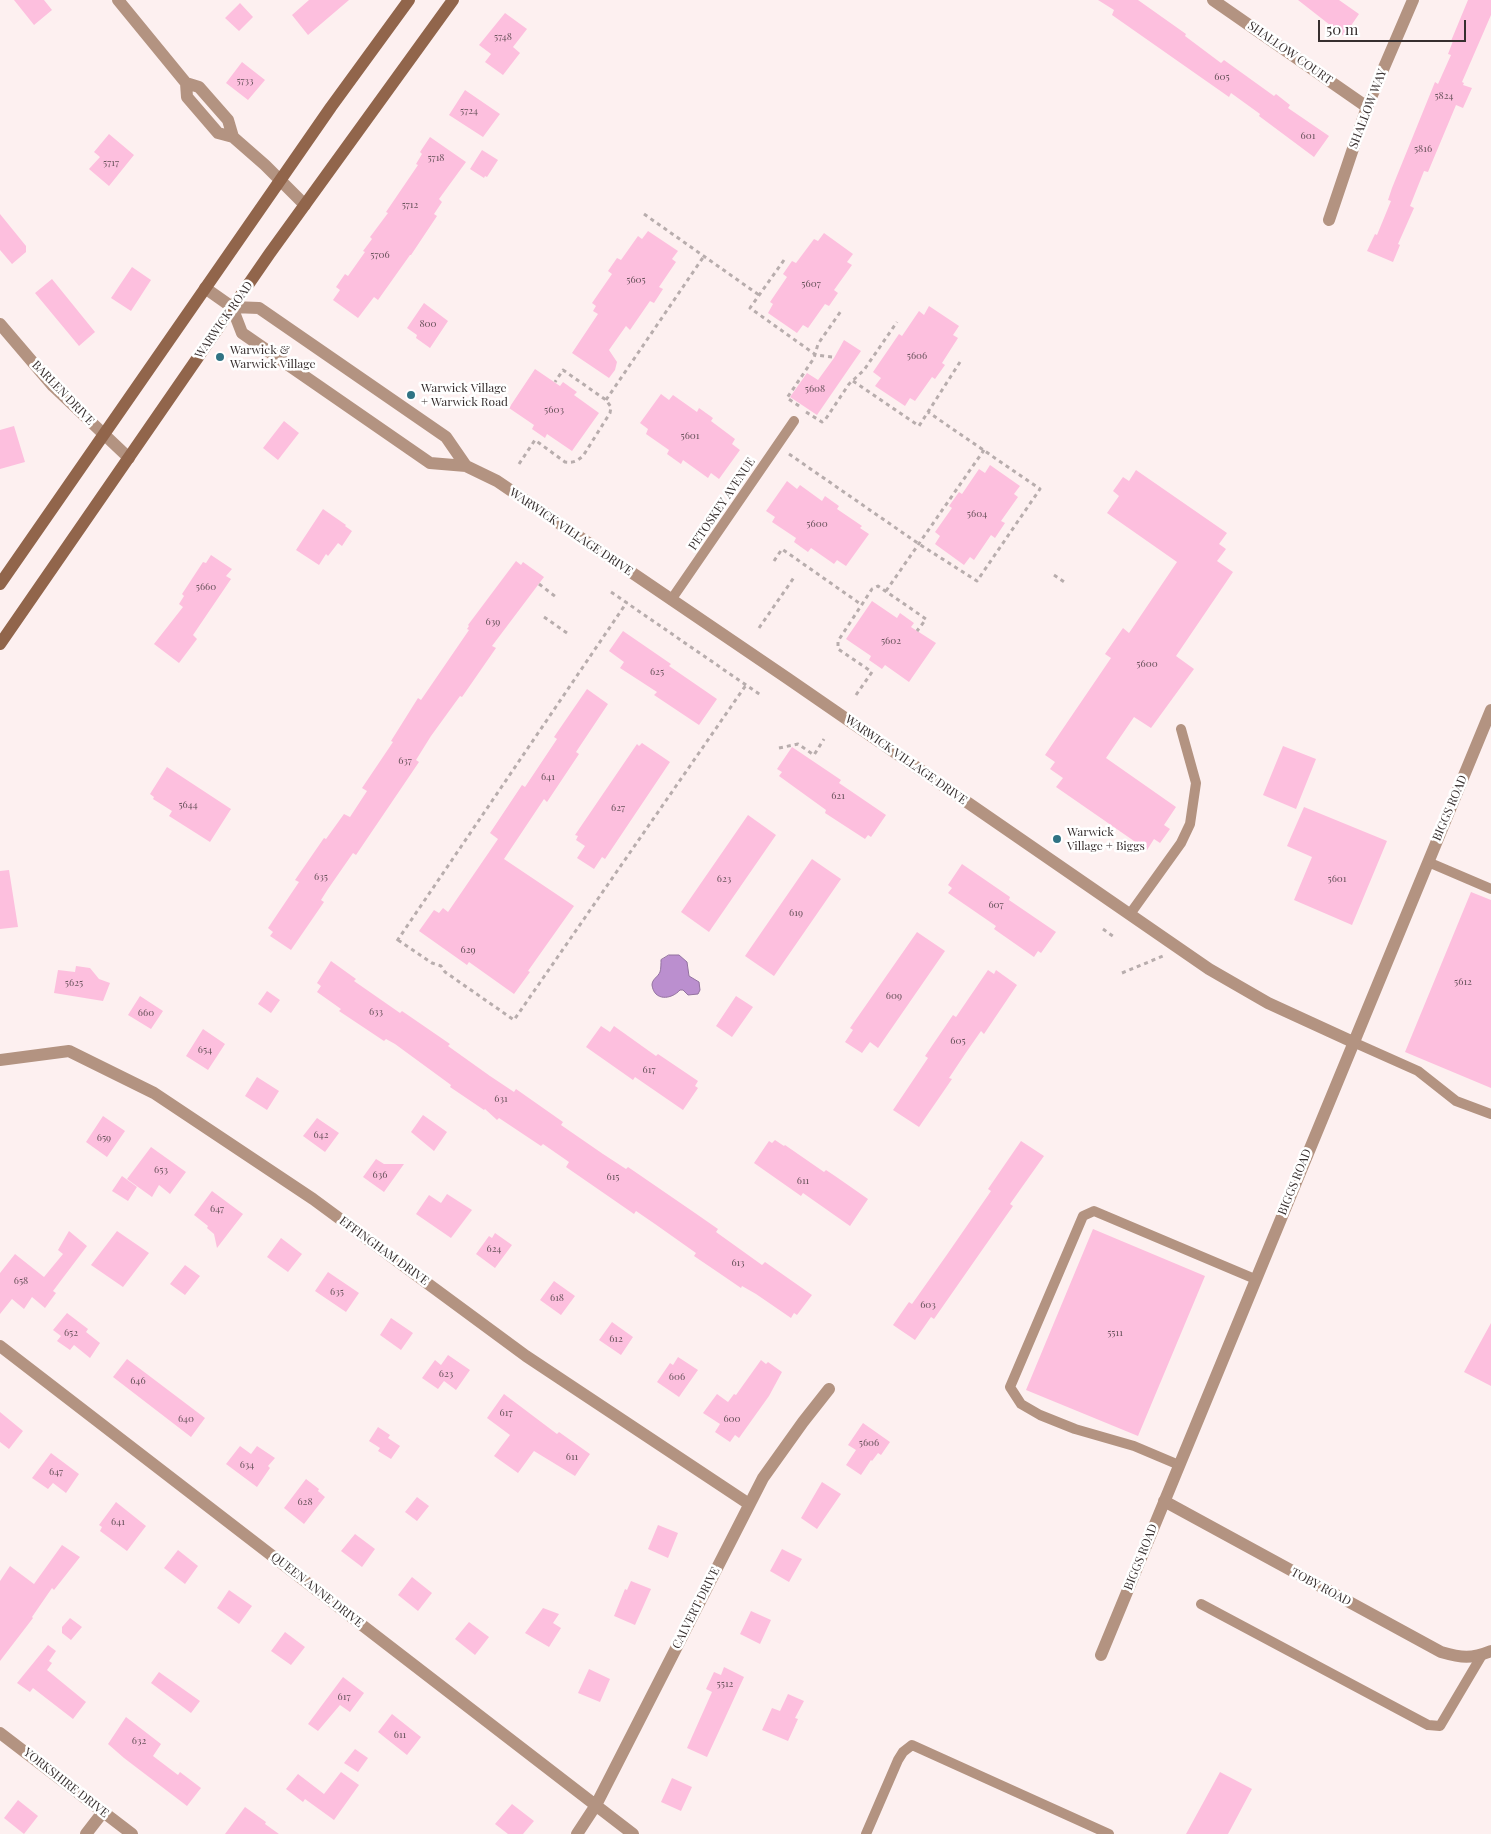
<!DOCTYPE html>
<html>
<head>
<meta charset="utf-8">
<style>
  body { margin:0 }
  #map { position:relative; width:1491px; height:1834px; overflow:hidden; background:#fdf0f0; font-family:"Playfair Display",serif }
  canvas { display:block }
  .scale { position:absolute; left:1318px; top:20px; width:148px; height:22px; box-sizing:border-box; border:2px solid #372f2f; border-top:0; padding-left:6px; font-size:15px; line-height:18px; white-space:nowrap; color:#372f2f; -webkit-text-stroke:4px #fff; paint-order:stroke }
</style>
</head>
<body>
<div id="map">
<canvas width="1491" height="1834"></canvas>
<div class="scale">50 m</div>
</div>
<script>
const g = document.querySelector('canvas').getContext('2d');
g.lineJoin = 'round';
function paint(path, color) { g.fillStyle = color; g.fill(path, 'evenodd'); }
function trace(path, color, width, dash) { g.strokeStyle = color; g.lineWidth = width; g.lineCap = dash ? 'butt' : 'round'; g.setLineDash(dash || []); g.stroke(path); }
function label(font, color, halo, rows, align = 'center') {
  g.font = font + ' "Playfair Display",serif'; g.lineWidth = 5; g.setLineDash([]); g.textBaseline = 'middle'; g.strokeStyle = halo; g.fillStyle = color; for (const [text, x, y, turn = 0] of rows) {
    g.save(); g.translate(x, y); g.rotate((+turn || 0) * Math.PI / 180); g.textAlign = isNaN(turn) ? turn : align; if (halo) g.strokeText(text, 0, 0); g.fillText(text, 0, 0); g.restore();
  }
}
const water = new Path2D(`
  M669,955h10l8,7 2,14 10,6 1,8 -2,4 -10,1 -5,-5h-3c-9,10 -26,11 -28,-5 0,-6 6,-8 8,-13 1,-3 1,-9 1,-12z`);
const building = new Path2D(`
  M14,0h30l8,10 -18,15z
  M309,0h40l-41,35 -16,-20z
  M1098,0h40l48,34 -1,2 36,27 3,-3 50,36 2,-2 14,11 -2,3 41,28 -15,21 -55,-41 1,-2 -29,-21 -2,4 -117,-82 2,-5z
  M1298,0h41l20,14 -15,22z
  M1468,0h23v15l-29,67 2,1 -1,2 9,3 -9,20 -7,-3 -28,67 -4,-1 -14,35 4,2 -16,36 2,1 -7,17 -26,-11 8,-17 2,1 14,-34 -3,-1 4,-12 43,-106 3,2 13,-29 -3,-1 5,-13h-2z
  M240,3l13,14 -14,14 -14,-13z
  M505,13l22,16 -14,18 7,6 -17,22 -18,-13 6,-8 -12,-9z
  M242,62l23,18 -17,20 -22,-17z
  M465,90l35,24 -17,23 -34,-22z
  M109,134l25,21 -25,31 -20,-17 11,-12 -6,-5z
  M430,137l36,25 -27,37 3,3 -8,12 3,2 -26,39h-1l-32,45 -4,-3 -16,21 -25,-18 7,-10 -4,-3 9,-13 3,2 17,-24 -2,-1 9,-12 -2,-2 18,-24 -2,-1 32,-47 -2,-1 6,-10 -2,-2z
  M482,150l16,10 -11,17 -2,-1 -1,2 -14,-9z
  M0,214l26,32v6l-14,12 -12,-14z
  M648,231l30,20 -6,8 4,3 -17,25 4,2 -9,14 -4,-2 -20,29 -4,-4 -17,24 8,12 -2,8 -6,8 -37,-25 26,-39 -5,-3 3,-5 -4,-3 20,-29 -4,-3 9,-13 4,2 17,-24 4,3z
  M824,233l29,21 -6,8 5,3 -18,25 4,3 -9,13 -4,-2 -17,24 -5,-3 -6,8 -29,-20 5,-9 -3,-2 17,-25 -4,-3 9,-13 4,2 18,-24 4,2z
  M132,267l19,13 -20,31 -20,-13z
  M52,279l43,53 -16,14 -44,-53z
  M424,303l24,18 -18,27 -14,-10 1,-3 -10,-7z
  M929,306l30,20 -6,9 5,3 -16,25 3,2 -10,14 -3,-2 -17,24 -5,-3 -5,8 -30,-20 6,-8 -8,-6 26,-38 3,2 17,-25 5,4z
  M844,340l17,11 -44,64 -27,-18 17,-24 11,7 16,-22z
  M535,369l25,17 3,-4 14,10 -3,3 25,18 -27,38 -25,-17 -2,4 -13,-9 2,-4 -25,-17z
  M661,394l8,6 4,-5 24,17 2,-4 14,10 -2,3 24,18 -3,5 8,6 -21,29 -8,-6 -3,5 -25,-18 -2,4 -14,-10 2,-4 -23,-16 2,-5 -8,-6z
  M284,421l15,12 -21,27 -15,-12z
  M14,426l11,36 -25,7v-39z
  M990,465l30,21 -6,8 4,3 -17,24 4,2 -10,15 -4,-3 -17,25 -4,-3 -6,8 -29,-21 5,-8 -5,-4 17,-24 -3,-2 10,-14 3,2 17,-25 6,4z
  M1136,470l91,63 -8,11 7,5 -9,12 16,11 -57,84 18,13 -43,59 -17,-11 -28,41 70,49 -12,18 6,4 -10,14 -6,-4 -7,11 -91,-63 7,-9 -13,-9 5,-7 -10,-7 66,-97 -6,-4 18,-26 6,5 48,-71 -70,-49 12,-17 -6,-5 10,-14 6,4z
  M787,481l10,8 3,-4 22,16 3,-5 14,10 -2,3 25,17 -2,2 9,6 -23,32 -9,-6 -3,4 -23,-16 -3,4 -14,-10 2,-4 -24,-16 3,-5 -9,-6z
  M323,509l23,16 -1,1 7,5 -10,15 -4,-3 -10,13 -2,-2 -7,11 -23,-15z
  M211,555l21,14 -6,7 5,3 -38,56 4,4 -18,24 -25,-19 29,-37 -4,-3 5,-8 -2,-2 21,-32 3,1z
  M516,561l5,4 2,-3 21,15 -52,69 4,2 -34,49 -2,-1 -29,40 -15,24 3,2 -63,93 -3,-2 -25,36 -7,11 3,2 -33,48 -21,-14 3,-4 -5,-4 31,-46 -4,-2 29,-42 2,1 18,-25 6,3 17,-26 -5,-3 31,-46 -2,-1 27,-43 3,2 48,-70 -2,-1 2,-3 -1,-1z
  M872,601l25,17 3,-5 14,10 -3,4 25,16 -27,39 -24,-17 -3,4 -13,-9 2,-4 -25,-17z
  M623,631l48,33 -2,2 48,33 -18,26 -45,-30 3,-3 -37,-24 4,-6 -15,-11z
  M587,689l21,15 -32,48 3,2 -32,48 -3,-3 -40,60 70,47 -46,65 2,1 -16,22 -45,-32 -2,3 -48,-34 15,-21 5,3 4,-5 5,4 50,-73 -8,-6 32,-48 3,2 32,-48 -3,-2z
  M642,743l28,19 -65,97 -3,-2 -8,12 -17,-11 8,-12 -9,-6 2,-4 -3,-1 62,-91 2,2z
  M1283,746l33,13 -20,50 -33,-14z
  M792,747l49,33 -2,3 47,32 -15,22 -3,-2 -3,4 -40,-26 1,-3 -47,-34 3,-4 -5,-3z
  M167,767l64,42 -21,33 -41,-26 3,-5 -19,-12 1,-2 -4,-3z
  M1304,807l83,34 -35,84 -58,-25 18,-43 -25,-11z
  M748,815l28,20 -67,97 -28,-20z
  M812,859l29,20 -67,97 -29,-20z
  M962,864l48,33 -1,3 47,32 -15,21 -3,-2 -4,6 -40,-28 2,-3 -48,-33 4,-5 -4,-3z
  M9,870l9,57 -18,2v-58z
  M1471,892l20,8v188l-86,-36z
  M917,932l28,19 -67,97 -8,-6 -8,11 -17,-11 8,-12 -3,-2z
  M331,961l25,18 -2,2 46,32 2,-2 48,33 -2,2 42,30 24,16 2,-3 47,33 -2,3 42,29 23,15 2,-2 67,46 23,16 -2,3 46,33 3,-3 47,33 -15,20 -3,-2 -3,5 -35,-24 -14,-8 -1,2 -19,-13 -28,-19 2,-3 -41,-29 -19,-13 -2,3 -68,-47 3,-5 -26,-18 -2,2 -42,-28 -2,2 -12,-11 -1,1 -34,-23 1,-2 -56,-41 -9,-5 -2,2 -45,-30 2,-2 -24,-17 4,-6 -4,-3z
  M76,966l14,2 9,11 11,4 -7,18 -49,-8 4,-23 17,2z
  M988,970l6,4 2,-4 21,15 -33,49 -3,-3 -16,23 -16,24 3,1 -33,48 -26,-17 35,-52 -3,-2 13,-19 15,-22 3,2z
  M267,991l13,9 -9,13 -13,-9z
  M140,996l23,15 -12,18 -23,-14z
  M736,996l17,11 -21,30 -16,-11z
  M601,1026l9,6 4,-6 42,30 2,-2 40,27 -3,5 3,2 -15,22 -48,-33 -2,3 -47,-33z
  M203,1029l22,15 -17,26 -22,-14z
  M257,1077l22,14 -12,19 -22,-14z
  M423,1115l24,17 -13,19 -23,-19z
  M103,1116l22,15 -18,26 -21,-15z
  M317,1118l22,15 -14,19 -22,-16z
  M775,1140l9,6 1,-1 39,27 2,-2 9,6 33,23 -18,27 -47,-33 -2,3 -47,-33 15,-22 3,2z
  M1021,1141l23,15 -34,48 3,2 -33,47 -46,66 -3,-2 -16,23 -22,-15 16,-23 3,2 34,-48 45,-65 -3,-2z
  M151,1147l35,25 -16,22 -11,-9 -7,12 -25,-18z
  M376,1159l8,5h20l-20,28 -21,-15z
  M122,1176l15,11 -9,14 -16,-10z
  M212,1191l31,23 -26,34 -3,-14 -7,-6 1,-2 -14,-11z
  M447,1194l25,16 -21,28 -35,-24 13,-19 12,8z
  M1093,1229l112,47 -67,160 -112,-46z
  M69,1231l18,15 -34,45 3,2 -11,15 -13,-11 -8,12 -12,-10 -12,15v-41l15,-19 29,23 19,-23 -5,-4z
  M117,1231l32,22 -26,34 -32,-22z
  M495,1233l17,12 -17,23 -19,-14 13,-18 3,2z
  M281,1238l21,16 -14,18 -21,-15z
  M185,1265l15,11 -15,19 -15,-11z
  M328,1272l31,21 -13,19 -31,-21z
  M554,1281l21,15 -14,19 -21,-15z
  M67,1313l21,16 -2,3 14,11 -10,15 -16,-13 -4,5 -13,-9 4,-5 -8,-6z
  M391,1318l22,15 -12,17 -21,-15z
  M612,1322l21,15 -12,18 -22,-15z
  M1491,1323v63l-27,-14z
  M448,1355l22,15 -14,20 -12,-9 -6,8 -16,-11 13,-18 6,5z
  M678,1357l20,13 -19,27 -22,-15 13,-19 3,2z
  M127,1359l78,59 -14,19 -78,-60z
  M761,1360l5,4 2,-2 14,10 -13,24 -30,42 -4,-3 -5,7 -15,-10 5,-8 -17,-11 14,-19 11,8 6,-8 2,1z
  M504,1394l53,40 2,-2 31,22 -15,22 -41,-25 -16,22 -24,-17 16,-21 -23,-17z
  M0,1412l23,19 -14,18 -9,-7z
  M863,1423l27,19 -9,13 -3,-2 -6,8 -1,-1 -10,15 -15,-10 10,-15 -8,-5z
  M378,1427l12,8 -2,3 12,8 -9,13 -13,-8 2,-3 -11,-7z
  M240,1446l11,8 6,-8 18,12 -7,8 2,2 -13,19 -31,-23z
  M51,1453l28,21 -13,19 -13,-10 -5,6 -16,-11z
  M306,1479l13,10 -1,2 7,6 -21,27 -20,-16z
  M822,1482l19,12 -24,35 -16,-11z
  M417,1497l12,9 -12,15 -12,-9z
  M116,1502l30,24 -19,25 -27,-20 2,-4 -3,-2z
  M658,1525l20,8 -10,25 -20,-9z
  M355,1534l20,15 -13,18 -21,-16z
  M62,1545l18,12 -26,33 -2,-2 -20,29 1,1 -33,43v-80l10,-15 24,18z
  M782,1549l20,10 -13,23 -19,-11z
  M178,1550l20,16 -13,18 -21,-16z
  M412,1577l20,16 -14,18 -20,-16z
  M631,1581l20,8 -16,36 -21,-9 11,-27 2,1z
  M229,1590l23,16 -13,18 -22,-16z
  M543,1608l16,6 -6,9 8,5 -12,19 -24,-14z
  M751,1611l20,9 -11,24 -20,-10z
  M70,1618l12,9 -11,13 -9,-7v-6z
  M469,1622l20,15 -14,18 -20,-16z
  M285,1632l20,15 -14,18 -20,-14z
  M48,1645l8,6 -7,10 3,2 -5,7 39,32 -13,17 -40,-31 -3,4 -13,-9z
  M724,1667l20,10 -37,80 -20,-9 25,-56 -6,-3 8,-17 7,3z
  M589,1669l21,10 -10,23 -22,-9z
  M159,1672l41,29 -9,12 -40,-30z
  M343,1677l21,16 -14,19 -10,-7 -22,26 -10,-7z
  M788,1694l16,7 -9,17 3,1 -10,22 -26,-11 10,-22 8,3z
  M392,1714l29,23 -14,18 -29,-23z
  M126,1717l35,27 -8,12 25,19 2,-3 21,16 -14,18 -63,-48 -16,-14z
  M355,1749l13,9 -10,14 -14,-9z
  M341,1772l18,13 -25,35 -29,-21 -2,3 -17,-13 12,-15 26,20z
  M1220,1772l32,17 -24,45h-42z
  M672,1778l20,9 -11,24 -20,-9z
  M18,1800l20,16 -14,18 -20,-16z
  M512,1804l22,17 -11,13h-15l-13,-10z
  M245,1807l21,15 -1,2 14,10h-54z`);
const path = new Path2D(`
  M644,214l115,81
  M784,260l-34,48 66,47 17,2
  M853,381l66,45 41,-64
  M606,400l98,-144
  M799,406l-12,-8 27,-40 4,-14 23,-33
  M806,412l16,10 3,-2 24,-36 15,-14 33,-48
  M789,454l130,90 58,37 63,-92 -112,-77
  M519,464l16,-24 30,22c9,1 12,-1 18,-6l27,-43 1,-6 -5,-7 -43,-30 -8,12
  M774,561l8,-12 80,56
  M1054,575l13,9
  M539,584l17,13
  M886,591l98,-141
  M611,592l151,104
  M544,617l23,16
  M759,628l36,-52
  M856,695l16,-23 -34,-23v-8l34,-52 6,-3 48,33 -9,12
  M779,748l19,-4 16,11 10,-16
  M1103,929l11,8
  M398,940l34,23 9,3 4,6 69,48 232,-335
  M397,941l230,-339
  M1122,973l41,-17`);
const lane = new Path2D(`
  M671,600l123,-179
  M1428,862l63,27
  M1130,914l51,-71 9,-19 6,-41 -15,-54
  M1353,1042l65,29 38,30 35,13
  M1179,1465l-45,-19 -59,-17 -35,-14 -19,-11 -11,-17 73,-171 11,-5 161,68
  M1201,1604l227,121 12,1 42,-71
  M866,1834l32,-74 5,-8 9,-7 197,89`);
const street = new Path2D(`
  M118,0l68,83 13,4 29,33 5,17 32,28 40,40
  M1213,0l154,107
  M186,83l1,14 31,36 15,4
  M1329,220l38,-113 46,-107
  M205,288l27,19 27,1 187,129 20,29
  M232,307l10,26 188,130 36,3 31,15 290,197 422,291 59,34 85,39
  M0,324l53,62 76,72
  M0,1060l69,-9 85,42 159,106 213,157 223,148
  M0,1346l633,488
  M1164,1501l277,151c21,6 30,7 50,-1
  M1101,1655l390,-945
  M0,1733l132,101
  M86,1834l17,-22
  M577,1834l19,-29 167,-327 40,-56 26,-33`);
const secondary = new Path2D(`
  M0,584l331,-477 78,-107
  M0,644l270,-391 183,-253`);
const markers = [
  [220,357,5,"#307384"],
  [411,395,5,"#307384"],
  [1057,839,5,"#307384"]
];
const numberNames = [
  ["5748",503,37],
  ["605",1222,77],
  ["5733",245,81],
  ["5824",1444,96],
  ["5724",469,111],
  ["601",1308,136],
  ["5816",1423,149],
  ["5718",436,158],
  ["5717",111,163],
  ["5712",410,205],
  ["5706",380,255],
  ["5605",636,280],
  ["5607",811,284],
  ["800",428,324],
  ["5606",917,356],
  ["5608",815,389],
  ["5603",554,410],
  ["5601",690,436],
  ["5604",977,514],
  ["5600",817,524],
  ["5660",206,587],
  ["639",493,622],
  ["5602",891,641],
  ["5600",1147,664],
  ["625",657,672],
  ["637",405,761],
  ["641",548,777],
  ["621",838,796],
  ["5644",188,805],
  ["627",618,808],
  ["635",321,877],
  ["623",724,879],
  ["5601",1337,879],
  ["607",996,905],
  ["619",796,913],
  ["629",468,950],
  ["5612",1463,982],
  ["5625",74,983],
  ["609",894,996],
  ["633",376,1012],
  ["660",146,1013],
  ["605",958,1041],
  ["654",205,1050],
  ["617",649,1070],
  ["631",501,1099],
  ["642",321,1135],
  ["659",104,1138],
  ["653",161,1170],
  ["636",380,1175],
  ["615",613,1177],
  ["611",803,1181],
  ["647",217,1209],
  ["624",494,1249],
  ["613",738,1263],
  ["658",21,1281],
  ["635",337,1292],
  ["618",557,1298],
  ["603",928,1305],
  ["652",71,1333],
  ["5511",1115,1333],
  ["612",616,1339],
  ["623",446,1374],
  ["606",677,1377],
  ["646",138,1381],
  ["617",506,1413],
  ["640",186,1419],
  ["600",732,1419],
  ["5606",869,1443],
  ["611",572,1457],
  ["634",247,1465],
  ["647",56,1472],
  ["628",305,1502],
  ["641",118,1522],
  ["5512",725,1684],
  ["617",344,1697],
  ["611",400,1735],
  ["632",139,1741]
];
const streetNames = [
  ["SHALLOW COURT",1290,53,35],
  ["SHALLOW WAY",1368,109,-69],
  ["WARWICK ROAD",224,320,-55],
  ["BARLEN DRIVE",63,393,46],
  ["PETOSKEY AVENUE",722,504,-56],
  ["WARWICK VILLAGE DRIVE",571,532,34],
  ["WARWICK VILLAGE DRIVE",906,760,35],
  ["BIGGS ROAD",1450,808,-67],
  ["BIGGS ROAD",1295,1182,-68],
  ["EFFINGHAM DRIVE",384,1251,36],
  ["BIGGS ROAD",1141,1557,-68],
  ["TOBY ROAD",1321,1587,28],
  ["QUEEN ANNE DRIVE",317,1590,38],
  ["CALVERT DRIVE",696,1608,-63],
  ["YORKSHIRE DRIVE",66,1783,38]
];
const poiNames = [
  ["Warwick &",230,350],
  ["Warwick Village",230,364],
  ["Warwick Village",421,388],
  ["+ Warwick Road",421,402],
  ["Warwick",1067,832],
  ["Village + Biggs",1067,846]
];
paint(water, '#bb8fcf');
trace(water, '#93729f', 1);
paint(building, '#fdbfde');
trace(path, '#b8adad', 3, [4, 4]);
trace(lane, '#b39381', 10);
trace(street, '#b39381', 12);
trace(secondary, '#91654b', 12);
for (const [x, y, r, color] of markers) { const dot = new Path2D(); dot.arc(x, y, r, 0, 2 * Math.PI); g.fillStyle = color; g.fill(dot); trace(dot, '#fff', 2); }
label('10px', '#68535b', null, numberNames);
label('12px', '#372f2f', '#fff', streetNames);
label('12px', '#372f2f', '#fff', poiNames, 'left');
</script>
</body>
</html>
